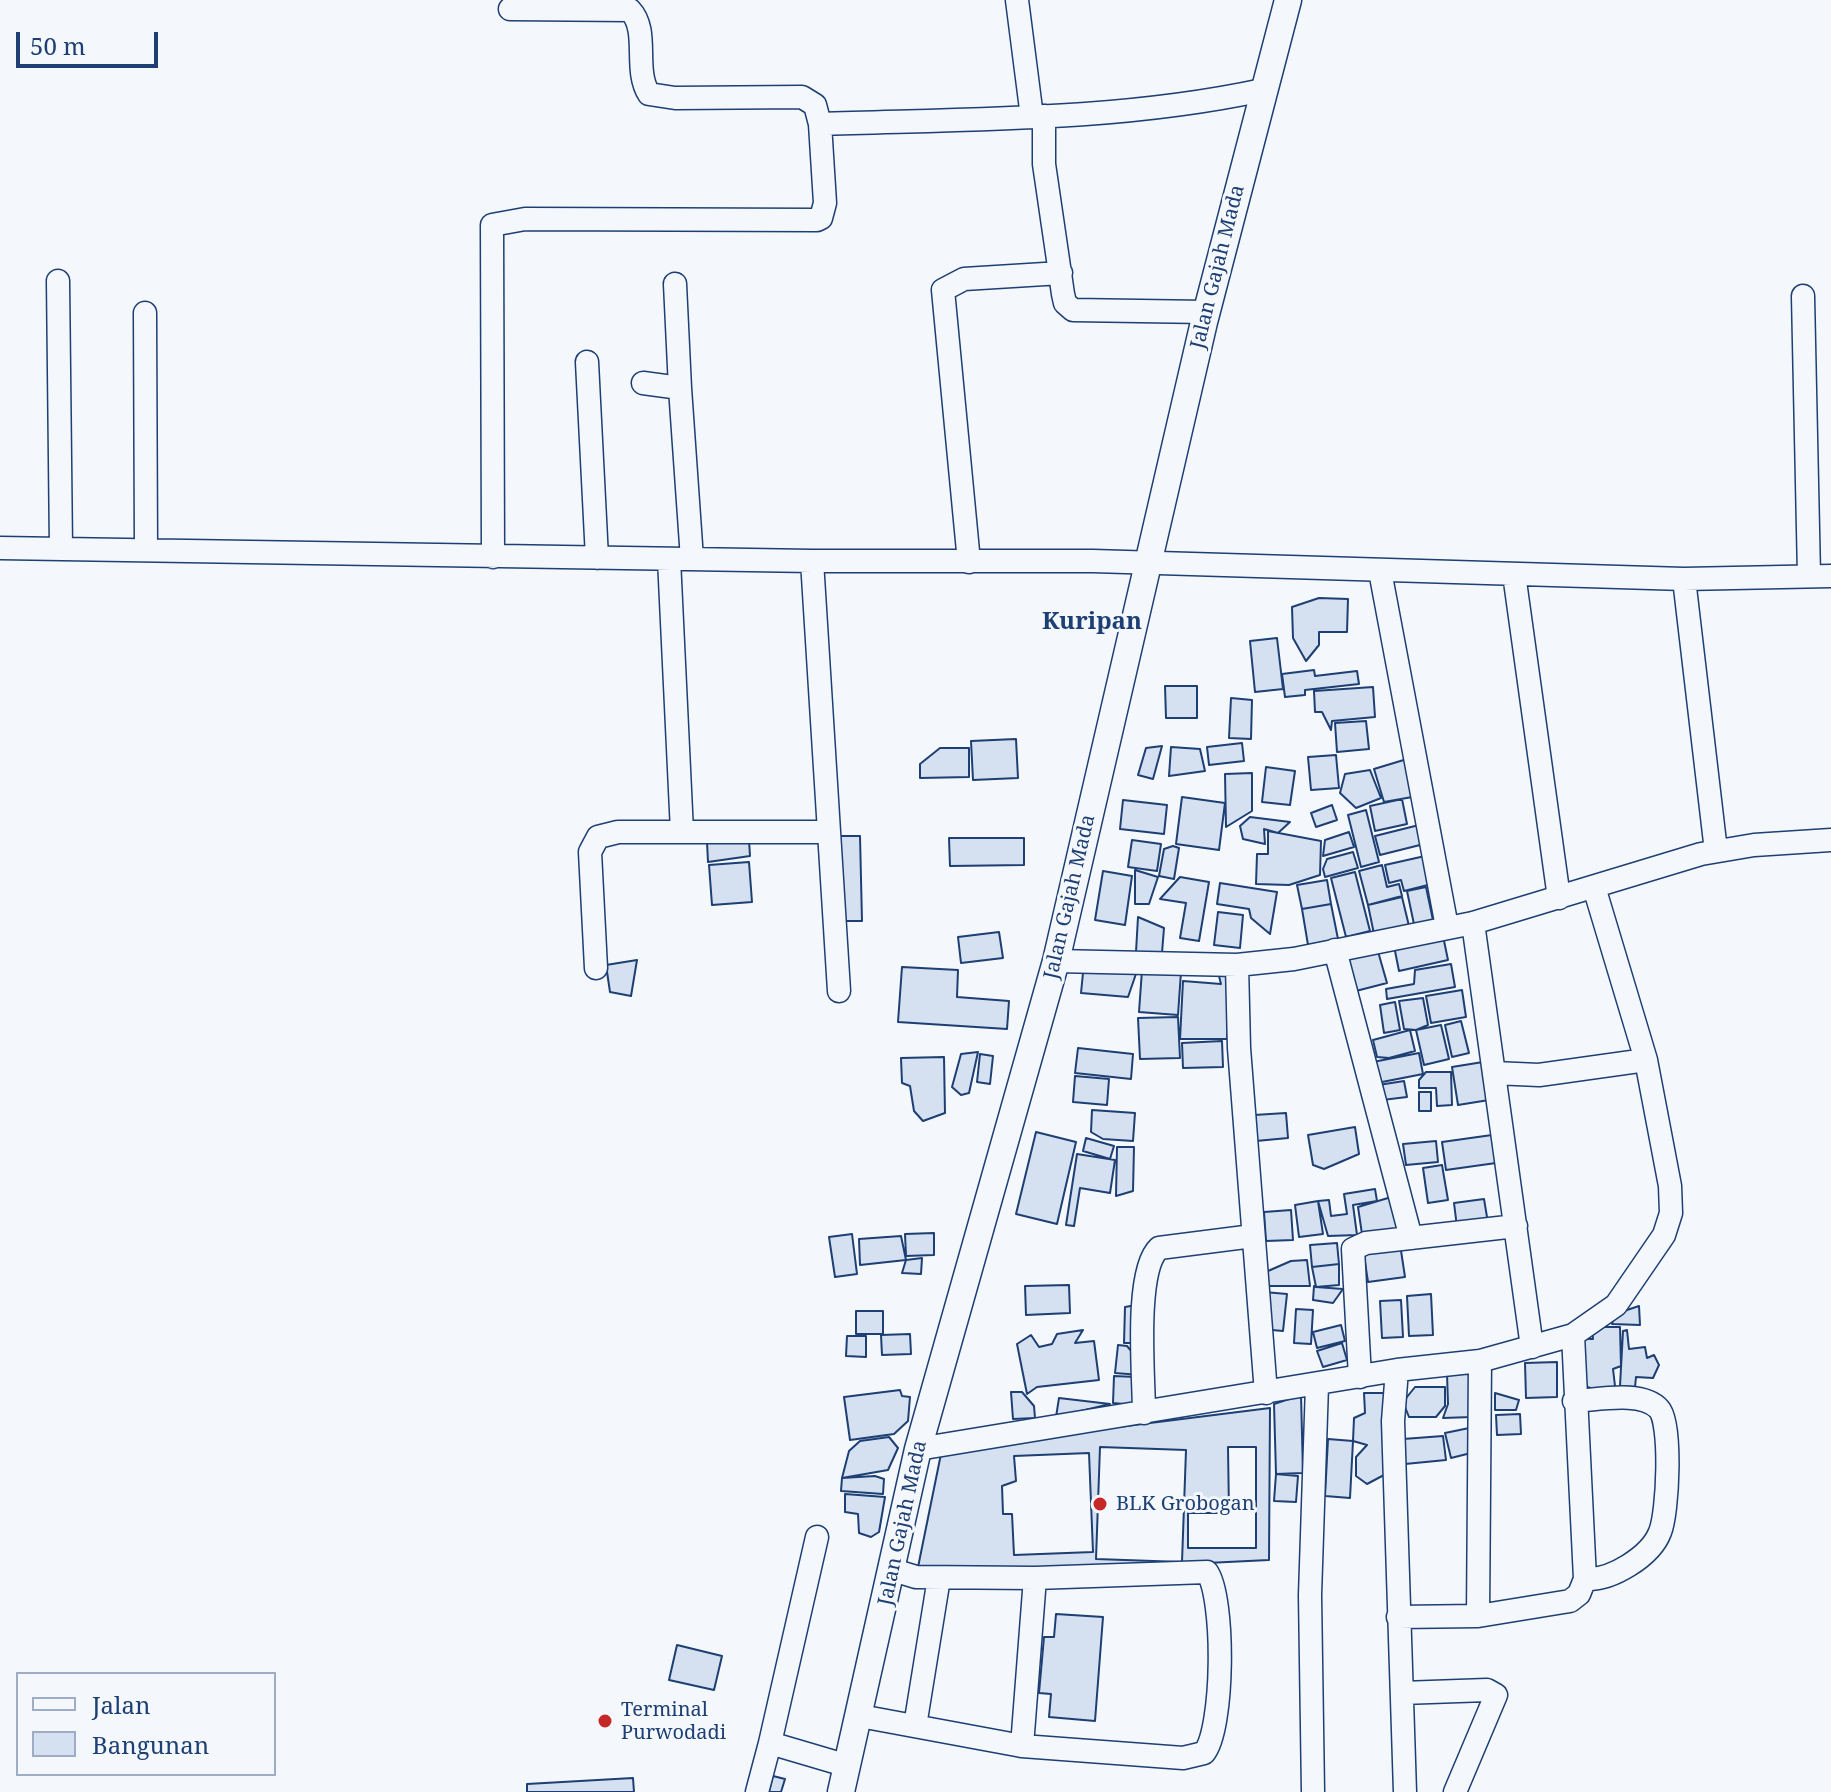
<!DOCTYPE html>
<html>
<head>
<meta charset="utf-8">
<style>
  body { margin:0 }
  #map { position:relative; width:1831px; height:1792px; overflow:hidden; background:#f4f7fb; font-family:"Noto Serif",serif }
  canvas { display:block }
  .legend { position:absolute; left:16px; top:1672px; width:260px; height:104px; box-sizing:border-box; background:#f4f7fb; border:2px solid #9eadc5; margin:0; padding:10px 14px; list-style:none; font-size:24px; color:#1d3f73 }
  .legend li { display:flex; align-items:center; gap:16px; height:40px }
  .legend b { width:40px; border:2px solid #9eadc5 }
  .scale { position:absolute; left:16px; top:32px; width:142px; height:36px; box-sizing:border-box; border:4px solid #1d3f73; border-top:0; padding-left:10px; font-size:24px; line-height:28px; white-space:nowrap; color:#1d3f73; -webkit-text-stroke:6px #f4f7fb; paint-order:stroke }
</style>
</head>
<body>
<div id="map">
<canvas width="1831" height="1792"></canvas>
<ul class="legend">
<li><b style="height:10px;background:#f4f7fb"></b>Jalan</li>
<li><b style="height:22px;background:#d5e0f0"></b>Bangunan</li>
</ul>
<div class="scale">50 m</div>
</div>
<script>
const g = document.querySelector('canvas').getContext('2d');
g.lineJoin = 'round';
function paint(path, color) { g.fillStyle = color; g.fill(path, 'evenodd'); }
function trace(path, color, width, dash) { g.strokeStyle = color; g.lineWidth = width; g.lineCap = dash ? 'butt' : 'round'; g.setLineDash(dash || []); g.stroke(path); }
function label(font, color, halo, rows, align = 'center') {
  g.font = font + ' "Noto Serif",serif'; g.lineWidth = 6; g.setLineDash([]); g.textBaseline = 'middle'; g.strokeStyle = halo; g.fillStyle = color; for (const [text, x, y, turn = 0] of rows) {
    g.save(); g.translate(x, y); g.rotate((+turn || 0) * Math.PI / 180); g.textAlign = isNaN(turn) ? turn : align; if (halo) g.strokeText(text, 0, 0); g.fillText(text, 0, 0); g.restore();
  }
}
const building = new Path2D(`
  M1319,598l29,1 -1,33h-28v13l-13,16 -13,-23 -1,-31z
  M1277,638l6,51 -28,3 -5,-51z
  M1314,670l1,6 42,-5 2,13 -54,6v5l-20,2 -3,-23z
  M1165,686h32v32h-31z
  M1373,687l2,30 -43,4 -1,9 -9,-18h-7l-1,-21z
  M1231,698l21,2 -1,39 -22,-1z
  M1366,721l3,28 -32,3 -2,-29z
  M1016,739l2,39 -45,2 -2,-39z
  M1242,743l2,18 -35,4 -2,-18z
  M1162,746l-9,33 -15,-4 8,-27z
  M1171,747l29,2 5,22 -36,5z
  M940,748h29v29l-49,1v-14z
  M1336,755l3,33 -28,2 -3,-33z
  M1407,759l11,37 -34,6 -10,-33z
  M1266,767l29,4 -5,34 -28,-3z
  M1370,770l11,28 -25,10 -16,-15 5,-19z
  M1252,773v38l-26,16 -1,-53z
  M1182,797l43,6 -6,47 -43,-6z
  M1402,799l5,25 -32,7 -5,-25z
  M1123,800l44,5 -3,29 -44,-5z
  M1332,805l5,15 -21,7 -5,-14z
  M1366,810l13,52 -18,5 -13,-52z
  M1250,817l40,5 -12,11 -14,-4 1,15 -22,-5 -3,-13z
  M1423,824l5,19 -48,12 -5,-19z
  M1268,831l53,10 -1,34 -31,10 -33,-1 1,-30h11z
  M1349,832l5,15 -31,9 2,-16z
  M833,836h27l2,85h-27z
  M949,838h75v27l-74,1z
  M749,840l1,16 -42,6 -1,-20z
  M1132,840l29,4 -4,27 -29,-4z
  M1173,846l6,2 -5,31 -15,-3 5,-27z
  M1353,852l5,16 -33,9 -2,-8 4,-10z
  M1425,856l7,28 -28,7 -3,-11 -12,3 -4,-18z
  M749,862l3,40 -40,3 -3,-40z
  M1382,865l5,22 12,-3 3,12 -34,9 -9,-34z
  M1135,870l23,7 -9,27h-14z
  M1103,871l29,5 -7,49 -30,-5z
  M1355,872l15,59 -24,6 -15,-59z
  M1180,877l29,5 -10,59 -19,-3 6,-35 -26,-4z
  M1327,880l4,24 -29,5 -5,-24z
  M1220,883l57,9 -7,42 -19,-16 -2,-9 -32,-5z
  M1426,887l8,38 -19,4 -8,-38z
  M1402,897l7,29 -35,8 -6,-29z
  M1331,904l7,35 -30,6 -6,-36z
  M1218,912l25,3 -3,33 -26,-3z
  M1138,917l26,11 -2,25 -26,-1z
  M999,932l4,26 -42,5 -3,-26z
  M1443,936l5,24 -49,11 -5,-25z
  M1377,948l10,35 -35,9 -9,-35z
  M637,960l-6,36 -21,-4 -4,-27z
  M1084,963l54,5 -10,29 -47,-4z
  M1451,964l4,23 -68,12 -1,-10 28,-5 1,-14z
  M902,967l56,3 -1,27 52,4 -2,28 -109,-7z
  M1142,970l39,2 -3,43 -39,-3z
  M1218,972l14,1 -5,66h-47l3,-58 38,3z
  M1462,990l4,27 -35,6 -5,-27z
  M1423,998l5,27 -12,5 -12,-1 -5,-28z
  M1395,1002l5,28 -16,3 -4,-28z
  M1178,1017l2,41 -40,1 -2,-41z
  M1461,1021l8,32 -17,4 -7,-32z
  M1441,1025l8,34 -25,6 -8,-35z
  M1410,1030l5,21 -26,7 -12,-1 -4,-17z
  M1222,1041l1,26 -40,1 -1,-25z
  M1078,1048l55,6 -2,25 -56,-6z
  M978,1052l-9,41 -8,2 -9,-8 9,-33z
  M1419,1053l4,21 -46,9 -4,-21z
  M980,1054l13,2 -3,28 -13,-2z
  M944,1057l1,56 -22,8 -9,-10 -4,-25 -8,-3 -1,-25z
  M1483,1062l6,38 -31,5 -6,-38z
  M1426,1072h25l1,33 -15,1 -1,-18h-17v-8z
  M1075,1076l34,3 -2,26 -34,-3z
  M1404,1081l3,16 -33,4 -2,-15z
  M1419,1092h12v19h-12z
  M1092,1110l43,3 -2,28 -30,-2 -12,-7z
  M1286,1113l2,25 -32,3 -2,-26z
  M1355,1127l4,27 -35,15 -11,-4 -5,-30z
  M1036,1132l40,10 -19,82 -41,-10z
  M1492,1135l4,28 -50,7 -4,-28z
  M1086,1138l28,8 -4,13 -27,-8z
  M1436,1141l2,21 -32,3 -3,-21z
  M1117,1147h17l-1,44 -17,5z
  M1077,1154l38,6 -5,33 -30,-5 -6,38 -8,-1z
  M1442,1165l6,35 -20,3 -5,-35z
  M1375,1189l2,12 -24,4 4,30 -29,1 -10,-35 11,-1 2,16 16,-2 -3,-20z
  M1398,1195l7,36 -43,3 -4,-27z
  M1484,1199l4,24 -31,4 -3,-24z
  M1318,1201l5,33 -24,3 -4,-32z
  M1291,1210l2,30 -27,1 -2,-29z
  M934,1233v22l-28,1 -1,-22z
  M852,1234l5,40 -22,3 -6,-40z
  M901,1236l5,24 -46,5 -1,-26z
  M1337,1243l2,21 -27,3 -2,-22z
  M1400,1244l5,33 -37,5 -5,-33z
  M922,1258l-1,16 -19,-1 4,-13z
  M1307,1260l3,26h-44l2,-15 23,-10z
  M1339,1264v21l-23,2 -4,-20z
  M1069,1285l1,28 -44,2 -1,-29z
  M1314,1286l2,1 27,2 -10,14 -20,-3z
  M1264,1292l23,2 -4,37 -22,-2z
  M1431,1294l2,41 -24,1 -2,-40z
  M1401,1300l2,37 -21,1 -2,-37z
  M1142,1304l-1,39h-17l1,-36z
  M1639,1306l1,19 -28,-1 3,-10z
  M1296,1309l17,1 -2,34 -17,-1z
  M856,1311h27v23h-27z
  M1341,1325l4,16 -28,7 -4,-16z
  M1592,1327h28l1,39 -8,3 2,17 -11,6 -20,-6 -3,-47h12z
  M1083,1330l-8,13 19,-2 5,39 -62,7 -10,7 -10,-50 14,-9 8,12 13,-3 5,-10z
  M1627,1330l2,19 16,-2 2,11 7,-3 5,10 -6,13 -17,-1 -1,10 -15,-1 3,-55z
  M910,1334l1,20 -29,1 -1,-20z
  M847,1336h19v21l-20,-1z
  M1342,1343l5,17 -24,7 -6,-16z
  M1118,1345l9,1 10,12 3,17 -25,-2z
  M1557,1362v35l-31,1 -1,-35z
  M1447,1374h24l1,43 -29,1 5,-14z
  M1114,1376l22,1 -2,28 -21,-2z
  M1415,1387h30v19l-9,11h-27l-6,-15z
  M900,1390l2,6 8,1 -2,24 -14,13 -44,6 -6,-43z
  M1011,1392h11l12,14 1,12 -22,1z
  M1364,1393h27l-7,82 -17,9 -11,-8v-19l11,-12 -14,-4 1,-23 11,-5z
  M1495,1393l24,7 -3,10h-21z
  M1301,1395l2,78 -27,1 -2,-70z
  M1059,1398l51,6 -54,13z
  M1270,1408l-1,152 -353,17 26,-128z
  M1520,1414l1,20 -24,1 -1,-20z
  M1474,1427l-3,26 -20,5 -6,-25z
  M1443,1436l3,24 -41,4 -2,-25z
  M889,1437l9,11 -10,22 -46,8 7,-27 11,-10z
  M1328,1439l25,2 -3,57 -25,-2z
  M1100,1447l86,3 -4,112 -86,-3z
  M1228,1447h28v101h-68v-35h41z
  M1089,1453l4,99 -79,3 -2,-41h-9l-1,-28 14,-5 -2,-25z
  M1276,1474l22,2 -2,26 -22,-1z
  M875,1476l9,3 -1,15 -42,-3 1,-13z
  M845,1494l40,3 -6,35 -8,5 -12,-4 -1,-19 -13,-2z
  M1056,1614l47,3 -8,104 -46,-4 2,-23 -12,-1 5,-56h10z
  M677,1645l45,11 -8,34 -45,-10z
  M773,1776l12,3 -4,13h-12z
  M633,1778l1,14h-107v-8z`);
const minor = new Path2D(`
  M1017,0l15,117
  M510,9l120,1c20,21 3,59 19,84l26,4 127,-1 13,8 5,19c147,-5 299,-3 443,-34
  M1044,116v48l19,130 2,9 8,7 133,2
  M58,281l3,268
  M675,284l5,104
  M1803,296l6,280
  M145,313l1,237
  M587,362l10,196
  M643,383l37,5 12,171
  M0,548l812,13h281l591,18 147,-3
  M493,557l-1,-332 33,-6 292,1 4,-2 4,-15 -5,-79
  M669,559l13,273
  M812,561l27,430
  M969,562l-26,-272 21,-11 97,-6
  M1380,571l67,356
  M1514,574l45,324
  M1684,579l32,272
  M1473,923l59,424
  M1335,950l76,288
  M1056,961l181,4 57,-6 179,-36 228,-69 53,-9 77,-5
  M1237,965l2,83 27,345
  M596,968l-6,-116 8,-15 20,-5h210
  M1494,1073l45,2 107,-15
  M1397,1370l-4,51 12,371
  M1360,1377l-7,-128 13,-6 150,-17
  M1574,1401c23,-1 68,-11 85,8 13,14 9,104 1,123 -9,24 -49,49 -75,47
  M1144,1413c0,-35 -10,-142 15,-165l94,-12
  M918,1449l479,-79 83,-9 93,-26 43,-30 48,-70 7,-22 -1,-27 -24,-126 -52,-173
  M893,1570l23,7 119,1 -13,168
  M1478,1616l2,-255
  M1398,1617l80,-1 92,-15 9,-7 6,-15 -12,-244
  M1402,1693l85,-3 9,5 -41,97
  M860,1716l162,30 161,12 21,-5c20,-24 21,-155 3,-181l-172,6
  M915,1726l24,-148
  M770,1743l47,-206
  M757,1792l13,-49 78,23
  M1313,1792l-3,-197 7,-210`);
const major = new Path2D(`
  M841,1792l77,-343 138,-488 148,-639 84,-322`);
const markers = [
  [1100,1504,8,"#c62828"],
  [605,1721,8,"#c62828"]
];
const streetNames = [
  ["Jalan Gajah Mada",1218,267,-76],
  ["Jalan Gajah Mada",1070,897,-77],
  ["Jalan Gajah Mada",903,1523,-78]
];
const poiNames = [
  ["BLK Grobogan",1116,1504],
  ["Terminal",621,1710],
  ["Purwodadi",621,1733]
];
const quarterNames = [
  ["Kuripan",1092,622]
];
paint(building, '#d5e0f0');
trace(building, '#1d3f73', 2);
trace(minor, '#1d3f73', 25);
trace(major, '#1d3f73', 29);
trace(minor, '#f4f7fb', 22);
trace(major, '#f4f7fb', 26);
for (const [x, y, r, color] of markers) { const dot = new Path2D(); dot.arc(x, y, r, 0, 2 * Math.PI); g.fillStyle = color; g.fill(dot); trace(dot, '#f4f7fb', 3); }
label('20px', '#1d3f73', '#f4f7fb', streetNames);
label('20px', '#1d3f73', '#f4f7fb', poiNames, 'left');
label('bold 24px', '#1d3f73', '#f4f7fb', quarterNames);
</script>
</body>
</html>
